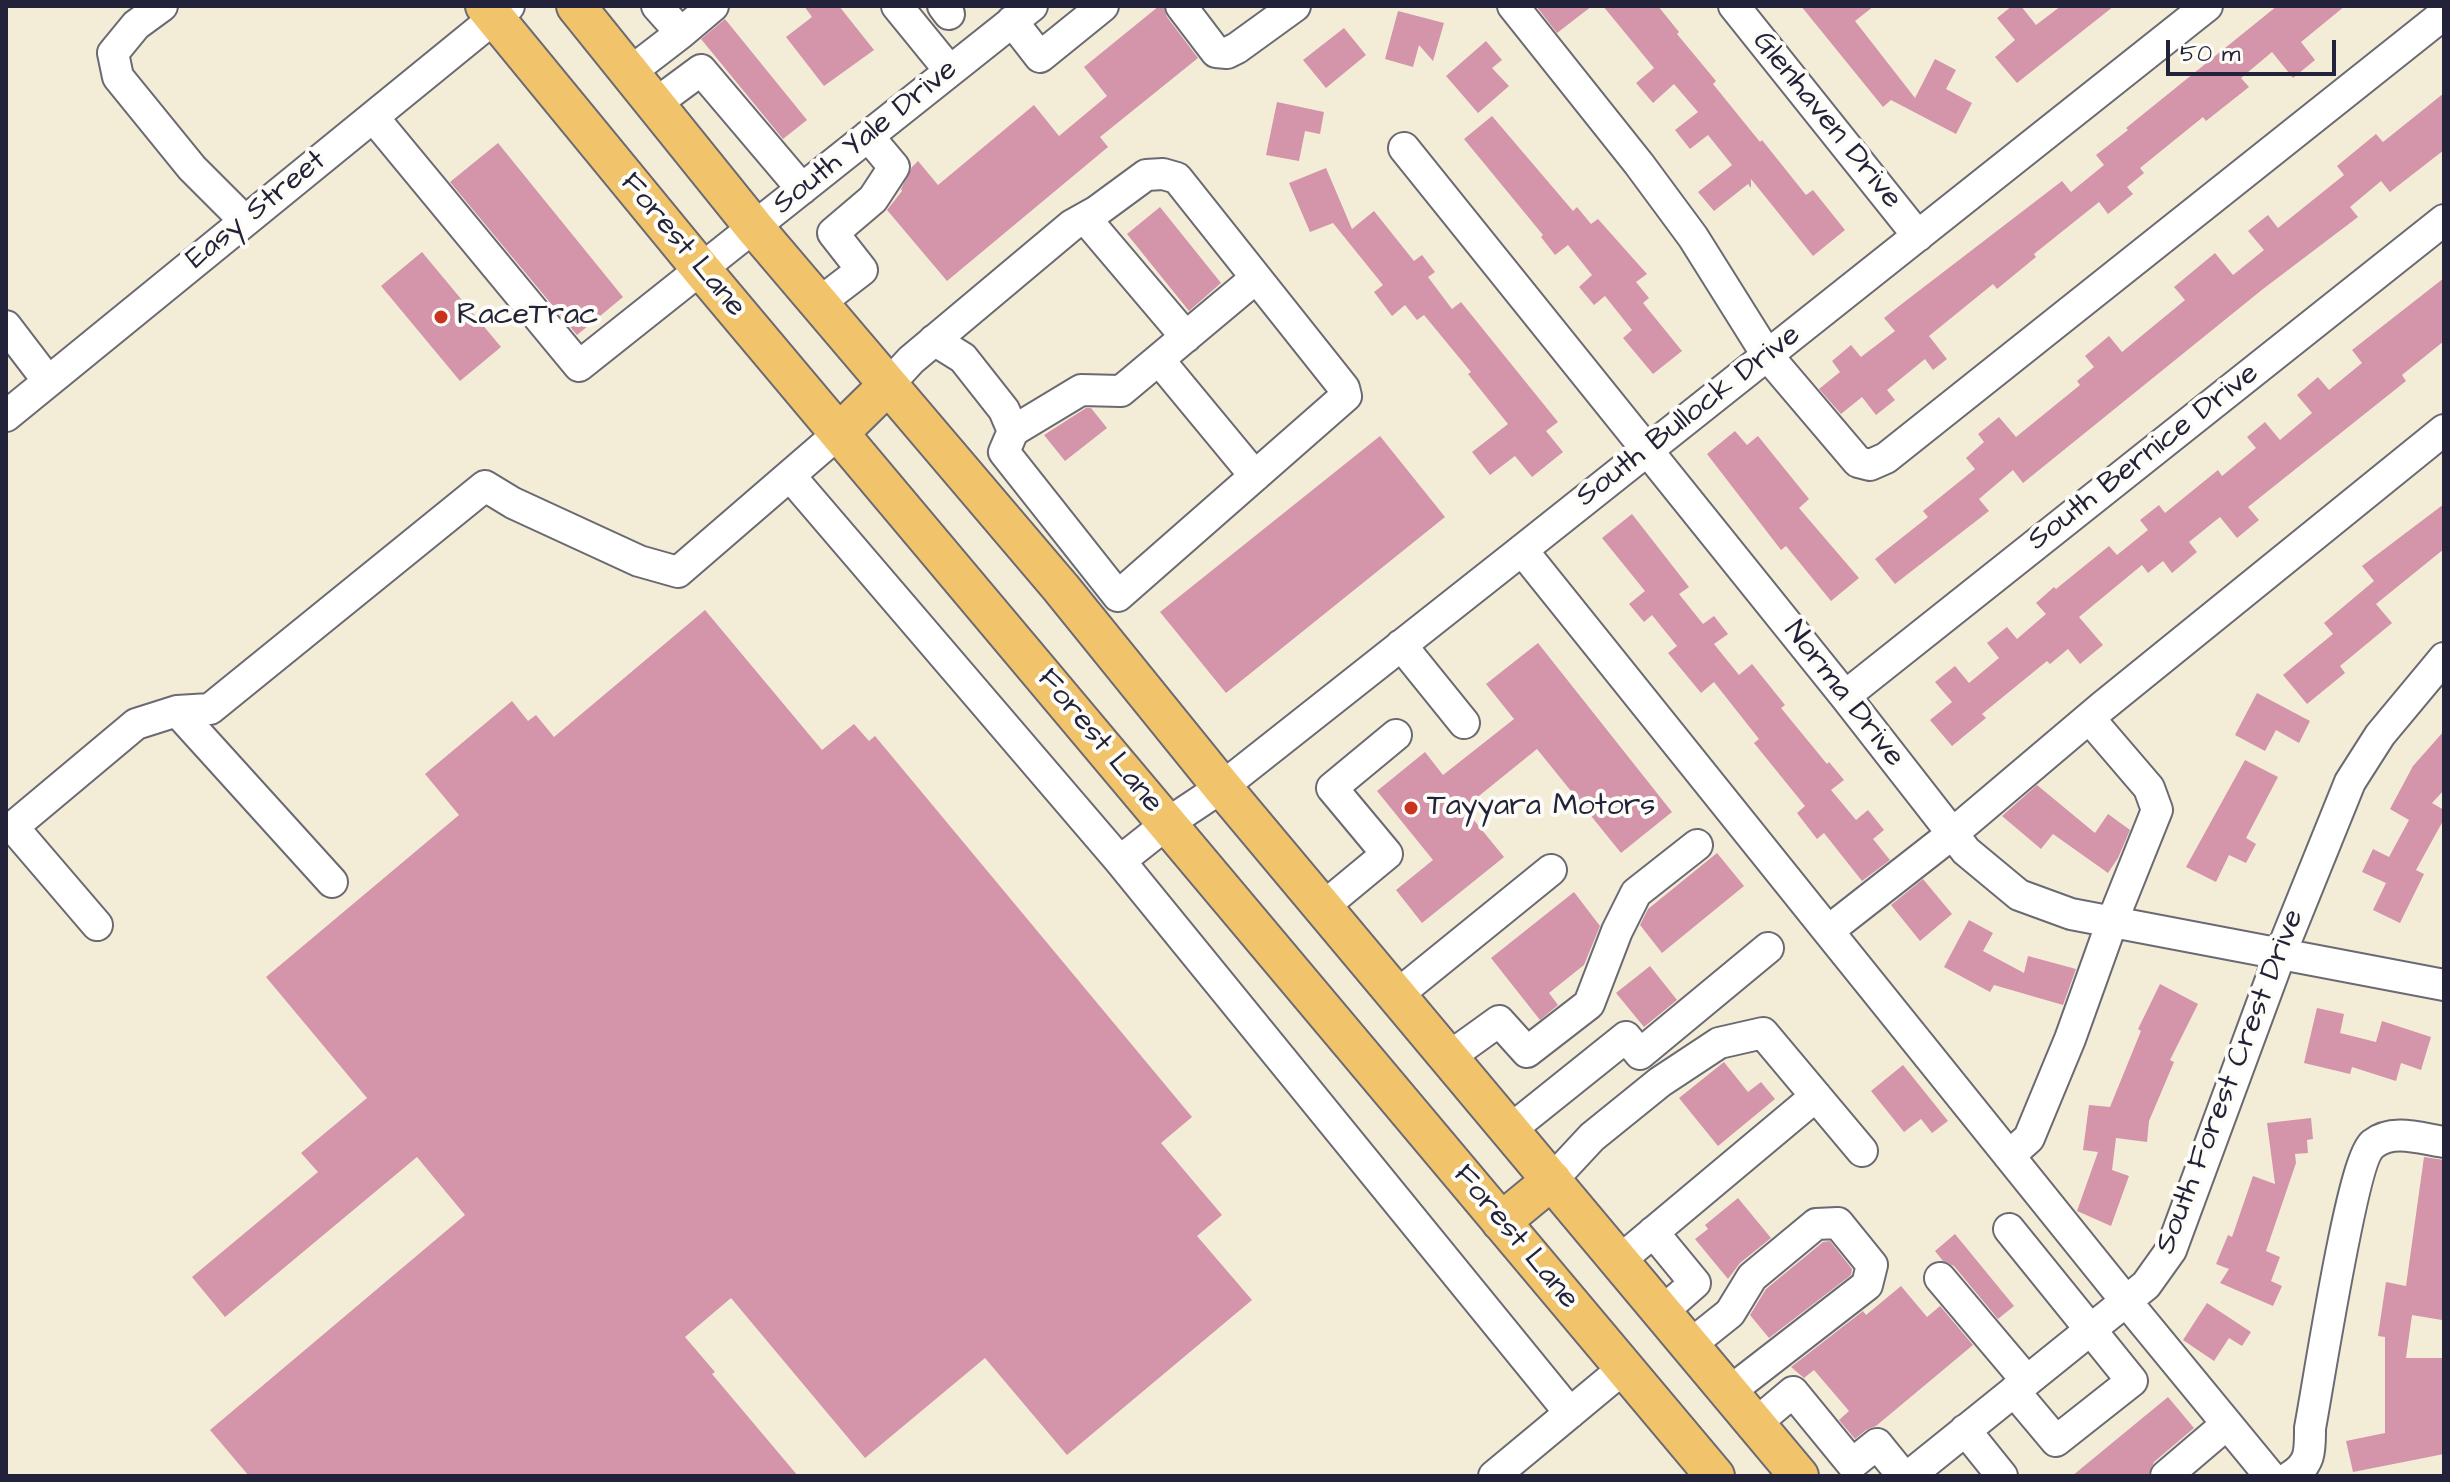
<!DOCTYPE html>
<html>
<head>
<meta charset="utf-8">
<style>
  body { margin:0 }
  #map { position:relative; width:2450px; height:1482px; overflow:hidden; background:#f3edd8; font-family:"Architects Daughter",sans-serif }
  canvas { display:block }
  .frame { position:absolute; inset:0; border:8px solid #22223b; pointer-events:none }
  .scale { position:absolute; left:2166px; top:40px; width:170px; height:36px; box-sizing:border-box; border:4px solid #22223b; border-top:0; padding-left:10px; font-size:24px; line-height:28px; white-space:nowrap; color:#22223b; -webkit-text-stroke:6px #fdfcf7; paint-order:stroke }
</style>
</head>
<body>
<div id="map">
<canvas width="2450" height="1482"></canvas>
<div class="frame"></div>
<div class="scale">50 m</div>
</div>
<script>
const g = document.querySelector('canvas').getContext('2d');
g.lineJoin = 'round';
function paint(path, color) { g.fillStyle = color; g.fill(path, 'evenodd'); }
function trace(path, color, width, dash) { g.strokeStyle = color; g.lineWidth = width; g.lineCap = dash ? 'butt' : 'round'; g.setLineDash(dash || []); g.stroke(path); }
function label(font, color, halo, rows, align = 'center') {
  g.font = font + ' "Architects Daughter",sans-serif'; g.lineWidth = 8; g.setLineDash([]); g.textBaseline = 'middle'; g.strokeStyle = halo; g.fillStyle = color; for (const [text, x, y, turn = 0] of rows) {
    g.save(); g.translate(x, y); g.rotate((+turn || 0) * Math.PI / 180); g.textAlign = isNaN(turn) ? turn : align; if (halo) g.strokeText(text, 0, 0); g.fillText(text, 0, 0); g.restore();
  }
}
const building = new Path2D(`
  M804,6h35l35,44 -50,36 -38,-49 26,-20z
  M1159,6h4l4,11 31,41 -98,79 8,10 -161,134 -60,-71 15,-19 -1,-2 11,-22 6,-6 20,24 96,-80 25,31 48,-40 -23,-29z
  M1536,6h56l-35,27z
  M1603,6h55l21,26 -2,2 39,47 -3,3 47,58 2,-2 44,55 7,-5 32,40 -32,26 -62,-77v9l-3,-4 -34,27 -16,-19 34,-27 -24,-30 -18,14 -15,-19 23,-18 -24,-28 -21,19 -17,-20 18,-15z
  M1801,6h73l-19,15 60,77 20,-39 21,11 -10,19 26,14 -16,31 -65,-34 -8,7z
  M2012,6h9l15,19 25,-19h53l-97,77 -22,-26 20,-17 -18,-22z
  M2277,6h68l-44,36 14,18 -22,18 -21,-26 -31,26 8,9 -43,34 -3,-4 -63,51 4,5 -17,14 6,7 -25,20 -9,-12 -65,52 2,3 -39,32 -4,-5 -64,52 18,23 -14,11 -8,-11 -38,31 8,10 -19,15 -14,-18 -21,17 -22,-25 21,-17 -8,-11 19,-16 10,12 34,-26 -11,-13 19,-15 159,-122 9,11 33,-27 -8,-10 32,-25 -2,-2z
  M1398,11l46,12 -11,38 -14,-16 -6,22 -28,-8z
  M725,19l82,101 -24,19 -82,-100z
  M1344,28l22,27 -40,33 -23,-28z
  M1486,41l16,19 -10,8 17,18 -31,27 -32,-37z
  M2444,93v57l-54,42 -9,-11 -31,26 8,10 -95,72 -240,194 -10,-13 -34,29 10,12 -94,73 -20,-25 53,-42 -5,-6 52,-42 -9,-11 18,-16 -6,-8 21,-17 17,20 64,-52 -3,-4 17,-14 -9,-11 24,-20 13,16 63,-52 -11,-13 41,-34 18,22 31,-25 -16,-19 20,-16 10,13 66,-53 -7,-9 39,-32 7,8z
  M1277,102l47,10 -4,22 -15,-3 -6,30 -33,-6z
  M1492,116l81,95 4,-4 14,17 7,-5 49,55 -11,8 13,16 -6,5 39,48 -29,23 -30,-36 9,-8 -27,-34 -11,9 -15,-18 13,-12 -24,-30 -13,10 -14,-18 2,-2 -79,-96z
  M498,143l125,154 -46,38 -127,-153z
  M1326,168l26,61 22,-18 40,50 8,-6 13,17 -7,5 24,32 9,-7 97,120 -12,9 17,21 -31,25 -17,-21 -25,19 -18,-23 36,-28 -40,-50 3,-2 -47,-57 -7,5 -12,-15 -13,11 -18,-24 9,-7 -50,-62 -23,9 -21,-49z
  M1160,207l61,76 -32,28 -62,-77z
  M422,252l79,95 -41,34 -79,-95z
  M2444,278v63l-42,34 4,6 -158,126 11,13 -22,18 -17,-21 -31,25 8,10 -25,21 -9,-12 -15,12 -6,-8 -63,52 24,28 -23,19 -12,-15 -18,15 -3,-3 -65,53 4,4 -34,28 -22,-26 22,-18 -17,-20 20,-16 14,17 30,-25 -12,-15 20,-16 10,12 29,-25 -10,-11 18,-16 2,2 53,-43 8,9 31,-25 -8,-10 19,-15 6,8 53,-43 4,6 34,-28 -9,-11 18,-15 15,18 32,-27 -15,-18 21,-18 11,13 33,-27 -10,-13z
  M1086,408h5l16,20 -42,33 -21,-26z
  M1735,431l12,14 11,-9 51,63 -10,9 60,70 -28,23 -45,-55 -5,4 -74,-96z
  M1380,436l65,81 -219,176 -66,-81z
  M2444,504v45l-68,55 16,19 -52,43 5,7 -38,31 -24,-29 50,-41 -9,-11 50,-42 -12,-15z
  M1632,514l57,73 -10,7 24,30 11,-8 14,18 -14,10 25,31 13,-11 33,41 -4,3 46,56 2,-2 15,18 -13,10 25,30 12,-10 16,20 -11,9 17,21 -28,21 -38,-48 -7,6 -20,-26 8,-7 -51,-63 5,-4 -45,-57 -13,11 -33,-40 9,-7 -25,-31 -8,7 -15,-18 16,-13 -43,-53z
  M705,610l117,140 32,-26 15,17 6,-5 317,381 -31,26 61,72 -25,21 55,64 -185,155 -82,-97 -120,100 -134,-160 -46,39 30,35 -3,2 86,102h-549l-39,-46 255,-215 -48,-58 -192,160 -33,-40 126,-105 -17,-19 66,-55 -101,-121 193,-162 -34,-41 87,-73 16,20 8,-6 18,22z
  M1538,643l134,169 -51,41 -84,-104 -73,59 40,49 -82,66 -26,-33 37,-30 -56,-69 48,-39 18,23 71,-56 -28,-35z
  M2257,693l53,28 -11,22 -23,-13 -11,21 -30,-16z
  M2444,731v59l-12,13 12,7v9l-28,51 8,4 -24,49 -27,-13 13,-27 -24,-11 11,-23 16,8 20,-37 -19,-11 23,-43z
  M2245,760l33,17 -32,61 10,6 -10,19 -17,-8 -13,27 -30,-15z
  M2037,785l58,48 13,-19 22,16 -12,28 -10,15 -55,-39 -12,15 -39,-33z
  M1717,853l27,33 -82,67 -22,-28 8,-16z
  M1923,879l29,35 -32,27 -29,-36z
  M1574,892l26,34 -16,39 -35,28 9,12 -18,15 -49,-62z
  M1969,920l24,13 -10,18 41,22 4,-17 48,13 -13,36 -69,-20 -4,7 -46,-25z
  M1650,966l27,34 -33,27 -28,-34z
  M2160,984l38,20 -28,56 4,2 -25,59 -2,21 -31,-4 -4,32 17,6 -18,50 -34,-15 21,-59 -15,-2 6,-45 21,2 31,-76 -3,-2z
  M2317,1008l27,6 -4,19 36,9 6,-21 49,16 -10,33 -20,-7 -5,18 -44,-14 -2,7 -46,-11z
  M1724,1062l24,30 13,-10 14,17 -57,47 -39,-48z
  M1903,1065l45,56 -16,12 -11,-14 -17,13 -33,-41z
  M2311,1118l2,21 -6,1 1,13 -13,1 1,9 -30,88 14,6 -9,24 11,5 -9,20 -53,-23 9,-14 -13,-5 12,-29 4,2 21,-61 22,8 -8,-61z
  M2424,1157l20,3v144l-2,16 -30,-5 -6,43h36l2,96 -91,18 -7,-31 39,-8v-96l-7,-1 8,-54 20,4z
  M1738,1198l33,40 -31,25 -12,16 -33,-40 13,-10 -3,-4z
  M1955,1234l59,72 -16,13 -44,-53 -11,-5 -8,-10z
  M1830,1241l22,28 -1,6 -82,63 -19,-23 16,-26 57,-47z
  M1901,1286l26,31 13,-11 33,39 -97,81 -10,4 -11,9 -16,-19 10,-9 -35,-41 -10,8 -13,-11 72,-56 3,4z
  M2207,1303l44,29 -9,14 -13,-8 -15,23 -31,-21z
  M2168,1397l26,31 -40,34 -6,14h-76z`);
const minor = new Path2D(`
  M162,6l-26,19 -23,28 5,24 74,91 53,53
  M897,6l53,65
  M943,6l6,8
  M1181,6l35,46 11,1 10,-5 58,-42
  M1513,6l126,158 54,73 74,118 91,107 12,3 16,-7 558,-444
  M1734,6l184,230
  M1012,21l28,36 63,-51
  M681,33l32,-27
  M629,73l52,-40 -24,-27
  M655,104l46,-34 101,119
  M373,117l206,249 453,-360
  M1404,148l441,548 121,155 53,44 52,19 373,71
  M1085,218l101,119
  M819,303l43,-33 -29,-37 40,-34 21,-32 -26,-31
  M6,326l42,55
  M1159,360l96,116
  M888,385l23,-25 161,-135 25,-14 49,-36 17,-1 14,4 167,210 2,8 -228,200 -114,-144 9,-21 -9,-21 -41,-52 -29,-18
  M6,416l503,-410
  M1013,431l68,-41 40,1 135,-113
  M791,477l329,384 450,552
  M1522,550l306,381
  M1401,645l63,78
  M1845,696l599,-476
  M177,711l155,171
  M1120,861l48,-38 54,-36 295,-233 690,-548
  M1323,907l64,-53 -55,-66 64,-53
  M97,925l-84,-98 123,-103 41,-13 33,-2 275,-223 28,17 126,58 39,11 161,-139
  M1397,995l154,-125
  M1449,1057l50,-36 28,31 62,-48 28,-73 19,-38 61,-48
  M1510,1130l116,-93 14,17 128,-106
  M2009,1156l20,-18 41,-99 42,-117 45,-112 -8,-22 -60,-70
  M1552,1180l40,-43 68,-55 59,-39 44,-10 99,118
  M2009,1229l123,152 -76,60 -42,-50
  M1653,1232l42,51 -33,29
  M1619,1261l197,-165
  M1940,1278l87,103
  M1690,1345l40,-32 22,-36 64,-53 22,-1 34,42 -5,20 -138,107
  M1755,1424l38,-32 59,72 25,-20 26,32
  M1965,1430l37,46
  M1494,1476l130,-108
  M1909,1476l237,-191 25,-35 109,-295 70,-173 30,-47 64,-77
  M2166,1476l61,-52
  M2270,1476l-144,-175 -298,-370 124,-97 150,-127 342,-277
  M2291,1476c20,-12 19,-26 19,-48 8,-41 42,-268 63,-284 20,-16 49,-5 71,-2`);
const major = new Path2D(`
  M485,6l216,263 1014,1207
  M576,6l178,221 307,361 161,199 577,689
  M839,433l49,-48
  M1501,1222l51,-42`);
const markers = [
  [441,317,8,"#c8321e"],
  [1411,808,8,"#c8321e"]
];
const streetNames = [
  ["Glenhaven Drive",1826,121,51],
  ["South Yale Drive",866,138,-39],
  ["Easy Street",257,211,-39],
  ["Forest Lane",682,246,50],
  ["South Bullock Drive",1689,417,-38],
  ["South Bernice Drive",2144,458,-38],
  ["Norma Drive",1843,695,52],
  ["Forest Lane",1099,742,50],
  ["South Forest Crest Drive",2231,1082,-69],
  ["Forest Lane",1515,1238,50]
];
const poiNames = [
  ["RaceTrac",457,317],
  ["Tayyara Motors",1427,808]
];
paint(building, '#d494aa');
trace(minor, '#6b6972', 34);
trace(major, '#6b6972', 42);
trace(minor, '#fff', 30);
trace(major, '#f1c36a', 38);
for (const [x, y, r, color] of markers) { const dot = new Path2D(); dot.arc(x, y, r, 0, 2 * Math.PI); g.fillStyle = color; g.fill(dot); trace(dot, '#fdfcf7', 3); }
label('30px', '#22223b', '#fdfcf7', streetNames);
label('30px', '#22223b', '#fdfcf7', poiNames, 'left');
</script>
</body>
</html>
